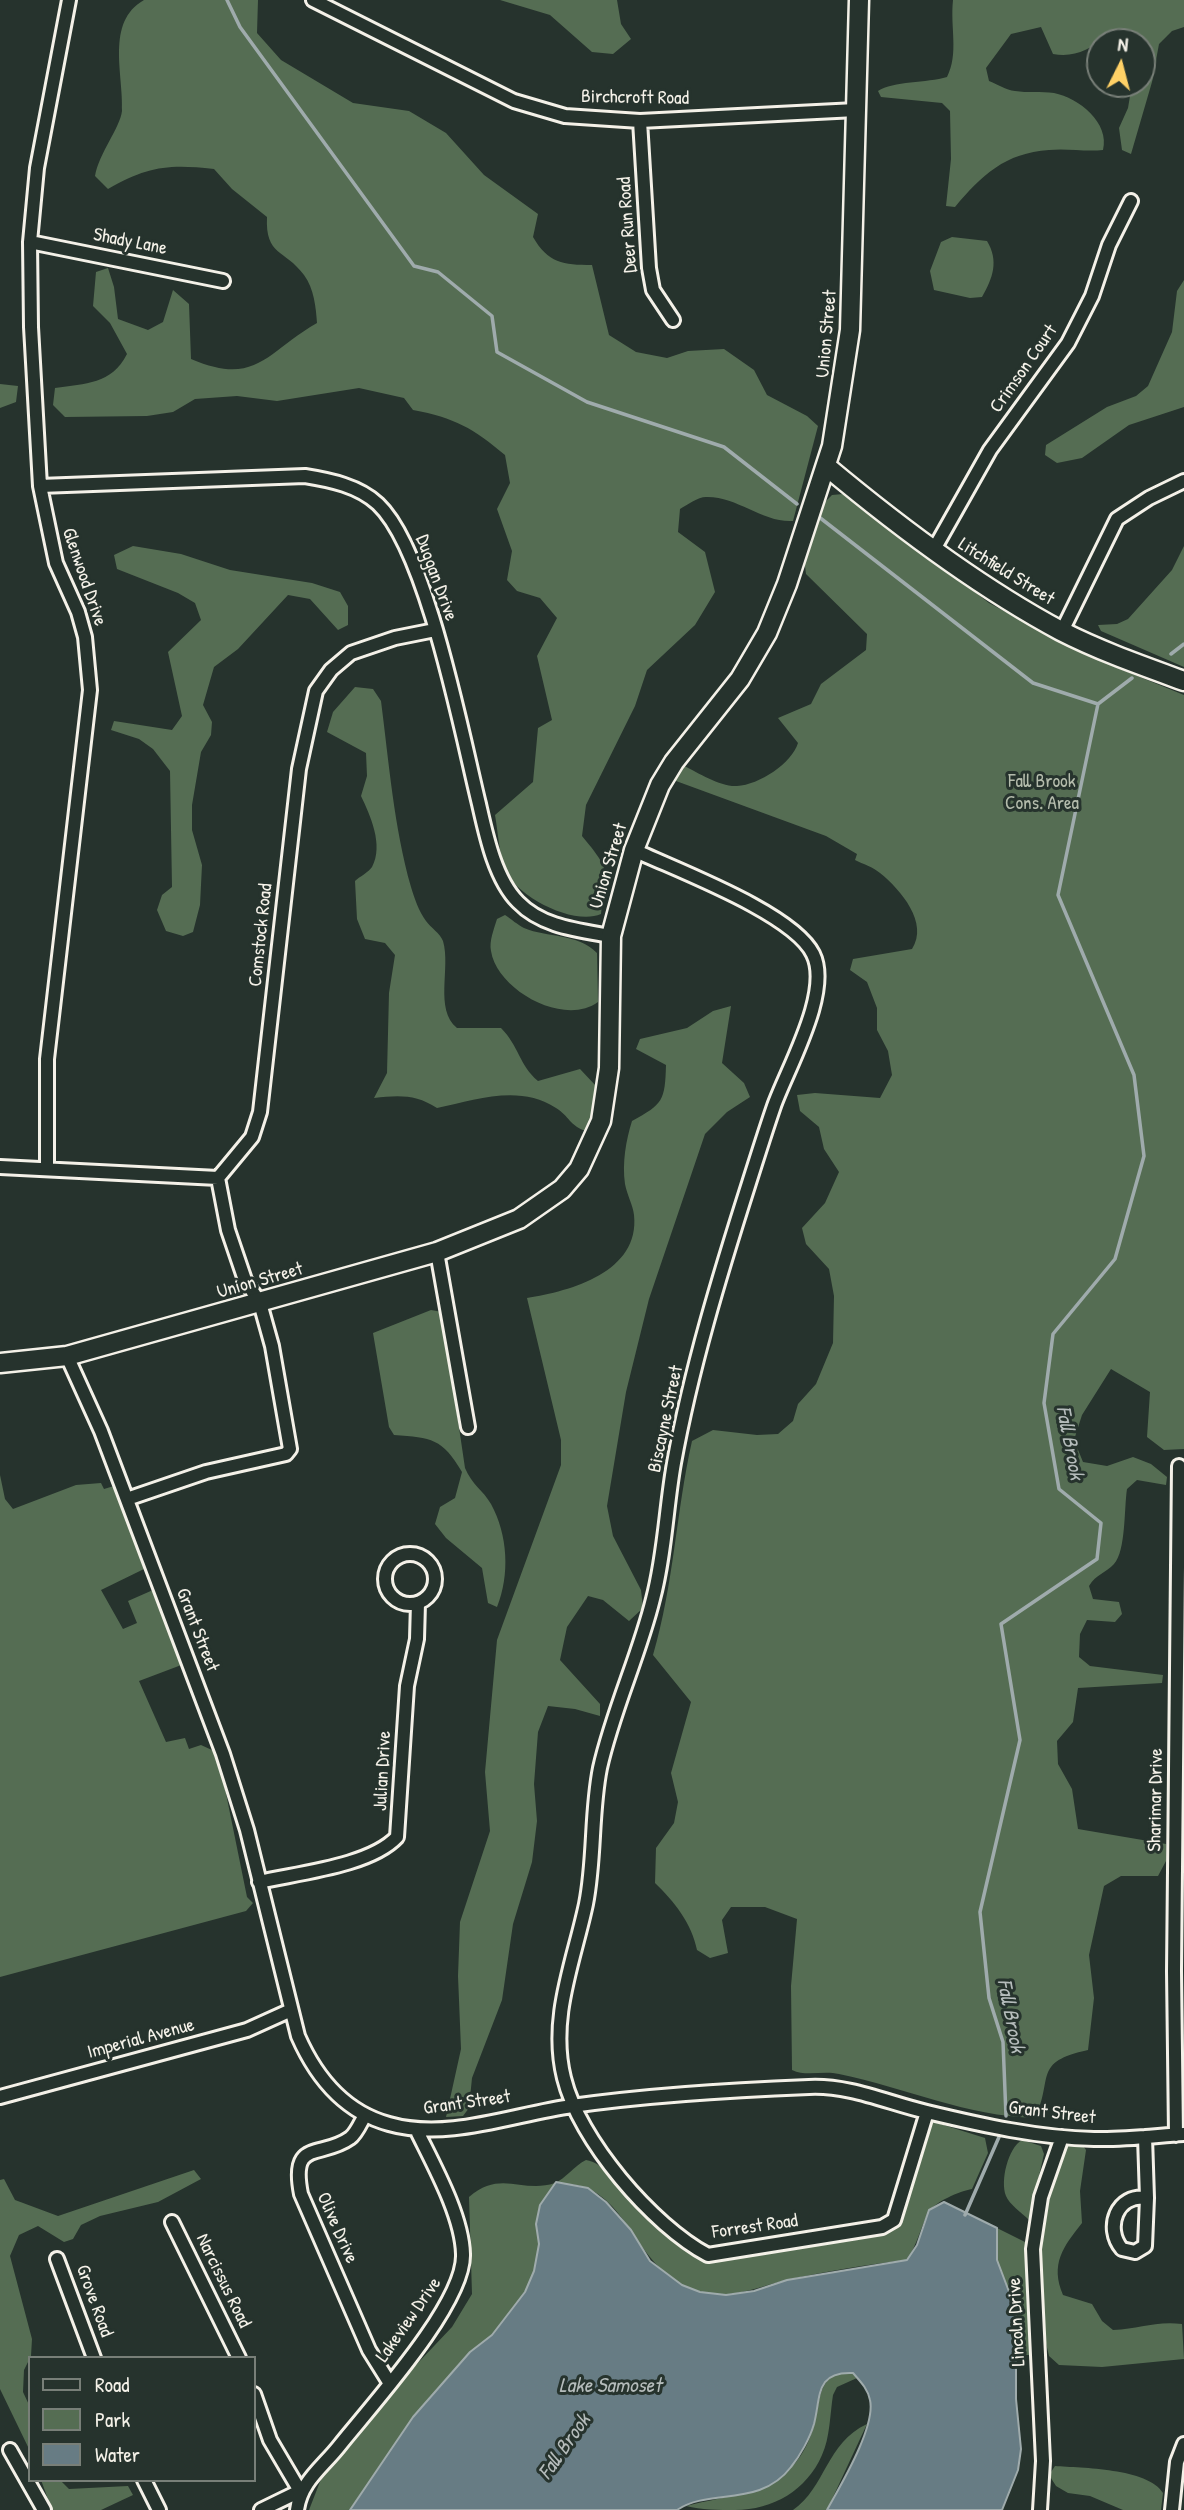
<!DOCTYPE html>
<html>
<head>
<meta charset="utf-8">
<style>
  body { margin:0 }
  #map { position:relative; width:1184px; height:2510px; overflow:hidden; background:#26332d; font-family:"Patrick Hand",sans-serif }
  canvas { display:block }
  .legend { position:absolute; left:28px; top:2356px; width:228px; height:126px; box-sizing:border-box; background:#26332d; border:2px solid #787f78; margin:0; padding:9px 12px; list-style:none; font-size:21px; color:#f4f1e8 }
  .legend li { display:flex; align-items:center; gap:14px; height:35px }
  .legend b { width:35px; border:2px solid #787f78 }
  .north { position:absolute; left:1086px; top:28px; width:70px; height:70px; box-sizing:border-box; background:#26332d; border:2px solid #787f78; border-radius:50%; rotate:6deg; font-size:19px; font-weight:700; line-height:28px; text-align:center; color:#f4f1e8 }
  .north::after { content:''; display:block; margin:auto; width:24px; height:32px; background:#ffd166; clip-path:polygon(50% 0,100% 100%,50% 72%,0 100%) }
</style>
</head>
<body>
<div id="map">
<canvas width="1184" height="2510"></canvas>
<ul class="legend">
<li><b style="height:9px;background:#26332d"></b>Road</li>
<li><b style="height:19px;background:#556d53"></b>Park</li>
<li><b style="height:19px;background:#677c84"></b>Water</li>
</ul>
<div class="north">N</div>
</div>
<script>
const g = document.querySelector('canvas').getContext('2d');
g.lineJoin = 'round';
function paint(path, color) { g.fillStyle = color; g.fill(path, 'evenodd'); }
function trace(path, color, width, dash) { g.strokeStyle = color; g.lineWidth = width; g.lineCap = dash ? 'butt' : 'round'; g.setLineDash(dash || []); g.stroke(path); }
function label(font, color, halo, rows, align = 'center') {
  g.font = font + ' "Patrick Hand",sans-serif'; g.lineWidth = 6; g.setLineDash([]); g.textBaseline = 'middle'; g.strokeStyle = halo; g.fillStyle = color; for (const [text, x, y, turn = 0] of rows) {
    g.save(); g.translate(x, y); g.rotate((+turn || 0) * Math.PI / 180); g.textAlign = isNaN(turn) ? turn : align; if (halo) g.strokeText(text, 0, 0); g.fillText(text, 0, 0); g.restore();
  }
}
const green = new Path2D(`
  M144,0h114l-1,33 24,27 72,43 56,8 37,22 38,42 54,39 -5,23c15,26 30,28 59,28l17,70 27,17 31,6 21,-7 36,-2 30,21 13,25 40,21 11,10 -25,95c-30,2 -56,-25 -87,-24 -8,0 -19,8 -26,12l-2,23 27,20 10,40 -20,33 -48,45 -12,36 -49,99 -4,31c29,35 26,34 19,78 -27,12 -85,-17 -96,-45 -6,-16 -7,-37 -10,-54l38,-33 5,-54 14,-8 -15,-64 20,-38 -17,-20 -23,-7 -10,-11 5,-29 -15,-42 13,-26 -5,-28c-32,-27 -50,-37 -92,-45l-9,-12 -45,-10 -82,13 -40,-5 -42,3 -22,13 -26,4 -82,1 -12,-12 2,-17c31,-5 56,-3 72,-34l-17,-31 -17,-17 3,-34 12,-4 6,19 4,32 30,11 15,-8 10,-32 16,14 2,55c66,28 75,-7 126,-36 -1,-15 -3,-35 -13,-48 -19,-26 -39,-19 -37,-58l-35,-28 -18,-20c-45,-5 -66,-3 -106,20l-13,-13c4,-23 25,-48 27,-65 2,-36 -17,-89 22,-111z
  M500,0h117l4,24 10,15 -18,15 -21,-2 -42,-37z
  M953,0h231v27l-12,4 -13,13 -7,38 -21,72 -9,-4 -3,-22 9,-20 4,-24h10v-42h-24l-11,-5c-18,12 -32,21 -54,17l-12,-27 -30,7 -25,34 3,13c8,3 17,9 26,10 12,2 26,0 39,2 25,5 56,30 49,57 -18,2 -36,-2 -54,0 -44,3 -67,25 -94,57l-9,-1 5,-47 -1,-48 -8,-8 -61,-6 -3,-6c15,-10 49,-8 69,-14 12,-24 3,-49 6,-77z
  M952,237l35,4c12,20 6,37 -5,56l-12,1 -36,-8 -4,-19 11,-29z
  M1184,280v127l-55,18 -47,33 -25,5 -12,-8 1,-10 61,-38 29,-11 12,-10 24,-54 5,-41z
  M0,384l18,2 -2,16 -16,6z
  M843,494l15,7 131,102 97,52 98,40v754l-20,1 -17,-13 3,-45 -39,-23 -29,46 -8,25 9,22 24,4 26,-9 18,7 16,13 -1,8 -29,-5 -10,9c-3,19 -1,62 -13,75 -8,9 -18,10 -25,22l4,13 26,3 3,12 -7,8 -28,-2 -7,14 -1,23 11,9 73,9 -1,8 -84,5 -5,34 -16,19 1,23 14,25 6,40 88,15v17l-8,15h-37l-17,10 -15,69 5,43 -6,52c-56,12 -34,28 -53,68 -69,-2 -129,-30 -196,-44 -16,-4 -32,3 -47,-4l-1,-84 6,-67 -32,-12h-34l-9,13 6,33 -18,5 -13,-8c-5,-26 -23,-49 -42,-67l1,-35 18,-25 4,-21 -7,-29 20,-71 -38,-47c21,-71 23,-143 39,-214l21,-11 44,5 21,-1 15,-13 5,-17 18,-20 17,-41 1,-47 -5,-27 -23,-25 -4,-16 23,-25 14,-31 -15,-23 -5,-22 -19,-16 -3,-16 18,-2 65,5 12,-23 -4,-24 -11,-21v-22l-10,-26 -17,-12 3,-11 59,-10c17,-26 -11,-59 -32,-76 -7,-6 -17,-9 -25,-13l2,-6 -31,-18 -150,-55v-12l8,-3c15,7 36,21 53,20 22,-1 55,-23 61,-43l-20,-25 33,-14 10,-20 45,-34 1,-16 -61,-60 -2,-16 21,-56 7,-7z
  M133,546l48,8 49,16 82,13 28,9 8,14v19l-10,5 -28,-31 -22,-4 -50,54 -24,18 -11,38 9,17 -1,13 -10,17 -9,53v25l10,35 -2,40 -7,27 -10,4 -17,-5 -9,-21 5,-15 10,-8 -2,-116 -17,-22 -14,-10 -28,-9 3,-9 58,9 10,-14 -14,-64 33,-32 -6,-17 -17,-10 -61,-24 -3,-14z
  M1184,546v121l-83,-36 -3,-6 19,-1 11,-5 44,-49z
  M355,687l18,2 8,12c8,62 13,126 30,186 3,10 8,25 15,34 5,7 14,12 17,20 8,27 -9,68 14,87h44c18,18 18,37 37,53l42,-12 16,17v19l-10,26c-16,-5 -17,-15 -30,-23 -37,-24 -80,-8 -119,0 -21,-14 -39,-13 -63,-10l13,-25 2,-80 6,-38 -10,-12 -20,-4 -8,-20 -2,-38c4,-4 14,-9 17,-14 12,-22 -2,-52 -11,-71l6,-20 -1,-23 -39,-21 6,-20z
  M505,915c6,4 13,10 19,13 24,10 53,5 73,25l1,49c-34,25 -101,-12 -107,-51 -2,-10 3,-22 6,-32z
  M731,1006l-9,57 22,20 6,14 -23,15 -22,22 -56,165 -23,93 -19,114 6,30 28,54 2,18 -14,13 -26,-21 -15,-4 -21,31 -7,33 40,44v12l-25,-7 -27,-3 -10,26 -4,52 3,37 -5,41 -19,62 -11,76 -30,78 -3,30 -6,8 -17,1 15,-68 -3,-73 2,-54 30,-91 -5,-59 12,-132 64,-175v-25l-34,-142c44,-7 113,-26 107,-83 -1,-10 -7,-20 -9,-31 -3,-21 1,-44 7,-63 31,-17 33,-20 34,-56l-30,-16 4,-10 47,-11 26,-17z
  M431,1310l11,2 23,156c7,17 18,22 26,36 17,31 19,71 6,103l-9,-4 -6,-35 -36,-30 -11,-14 5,-17 15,-9 7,-26c-20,-34 -30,-34 -68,-37l-5,-8 -16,-94z
  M0,1475l5,24 8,10 63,-24 25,-2 3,6 10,-3 30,83 -43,21 22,39 14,-6 -9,-22 25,-11 31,74 -45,17 27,61 19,-4 4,11 12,-4 13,6 5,8 28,138 6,6 -7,8 -246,66z
  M934,2122l51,16 3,15 -16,36c-12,2 -38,13 -44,24 -8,16 -11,32 -21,47 -39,4 -83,12 -121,20 -29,7 -57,21 -88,11 -59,-18 -65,-83 -111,-103 -9,-4 -21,-4 -31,-5l-20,41 3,20 -5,27 -9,21 -33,43 -22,17 -57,65 -63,93h-41l14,-36 57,-71 72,-76 20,-33 -3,-97c32,-28 53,-3 86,-14 10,-4 20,-18 31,-23 18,3 25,19 36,32 23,28 56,62 93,67l174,-28 10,-10 31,-98z
  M1022,2140l19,6 3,8 -15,66c-7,-7 -20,-16 -23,-24 -6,-15 2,-48 16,-56z
  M1066,2143h15l5,7 -6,41 2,32c-19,24 -32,41 -19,72l29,9 10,17 11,9c27,-1 41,-9 69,-6l2,35 -82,8 -43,-2 -10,-9 -6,-26 -5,-79 9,-57z
  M194,2170l7,9 -43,23 -58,14 -19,9 -8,14 -9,3 -26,-16 -19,9 -9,21 22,83 -1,17 -7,14 -1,22 7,15v44l-30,-62v-209l4,-1 11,21 43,16z
  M997,2228l30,15 4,112h-7l-6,-10 -2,-36 -19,-49z
  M836,2372l17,1 4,5 -20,9 -4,8c-3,19 -3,43 -11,60 -15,35 -49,55 -87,55 -16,0 -34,0 -49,-4 56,-14 110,-14 128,-81 6,-22 3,-38 22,-53z
  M867,2424l-40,86h-34c33,-23 33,-67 74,-86z
  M1055,2466c26,2 93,2 108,27l-2,17h-38l-33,-14 -22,-3 -12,-7 -7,-11z
  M41,2480h19l9,9 59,-3 5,9 -32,15h-49z`);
const water = new Path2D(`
  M556,2182l32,6 18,14 25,28 19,31 32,24 18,7 26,3 28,-4 33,-11 120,-20 10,-15 12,-35 15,-8 53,26v32l19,50v89l5,50 -3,21 -16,40h-175c13,-24 49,-83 43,-110 -2,-11 -10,-19 -17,-27 -38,-2 -32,24 -39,51 -4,14 -14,32 -23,43 -31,41 -82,21 -114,43h-327l63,-93 57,-65 22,-17 33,-43 9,-21 5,-27 -3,-20 4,-19z`);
const stream = new Path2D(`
  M227,0l13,27 174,239 24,6 54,44 5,36 90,50 137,45 73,57
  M819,517l214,166 65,21
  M1171,654l13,-10
  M1006,2116l-3,-74 -14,-44 -9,-86 40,-172 -19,-116 96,-65 4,-36 -42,-34 -15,-86 9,-69 62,-75 29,-103 -10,-81 -76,-180 40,-191 34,-26
  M965,2215l34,-78`);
const street = new Path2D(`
  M313,0l201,101 51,15 75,5 216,-11
  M640,121l9,147 4,22 20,30
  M30,242l193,39
  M40,486l265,-10c25,4 54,10 73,28 49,46 84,231 101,300 7,31 16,75 39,98 24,25 60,28 93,34
  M933,551l57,-101 78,-107 24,-47 17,-51 22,-44
  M1062,631l55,-112 32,-21 35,-17
  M634,850c42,20 159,63 179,104 19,38 -26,115 -39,152 -9,26 -17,52 -25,77 -29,91 -58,186 -75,280 -8,45 -9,91 -21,136 -14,57 -40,111 -53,169 -9,45 -5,91 -14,136 -12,57 -37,114 -22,174 15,62 88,147 144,177l174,-28 12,-7 33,-108
  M0,1167l218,11
  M47,1167v-108l43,-369 -5,-53 -7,-25 -22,-49 -16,-77 -9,-159 -1,-85 7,-74 32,-168
  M437,1252l31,175
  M67,1356l34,75 122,323 24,76 51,206c18,41 47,76 91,88 59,17 125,-10 183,-18 78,-11 159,-16 237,-19 41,-2 79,16 118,25 54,13 112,26 167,27 30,1 60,-3 90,-5
  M127,1499l79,-27 80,-18 4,-5 -18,-103 -12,-43 -15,-23 -17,-50 -10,-52 34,-41 8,-25 39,-343 17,-78 15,-21 20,-17 44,-15 40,-8
  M385 1579a25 25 0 1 1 50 0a25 25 0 1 1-50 0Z
  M259,1882c39,-9 111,-16 138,-45l10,-151 10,-47 1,-36
  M0,2097l247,-67 42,-19
  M365,2115c-4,7 -9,19 -15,23 -29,21 -60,0 -49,56l68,156 20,32
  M1176,2135l-2,-164 5,-505
  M1145,2137l2,61c-30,-5 -43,30 -25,51l13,3 10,-6 2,-48
  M172,2222l67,136
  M57,2259l37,99
  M254,2394l16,46 30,51 -39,19
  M10,2450l34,60
  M144,2480l15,30
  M297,2510c4,-29 25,-42 43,-65 32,-40 125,-142 123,-191 -1,-39 -30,-90 -47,-125
  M1040,2510l3,-49 -10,-212 8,-52 21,-60
  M1172,2510l5,-48 7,-18`);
const secondary = new Path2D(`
  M826,466c73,61 151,120 235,165 39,20 82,35 123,50
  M0,1363l67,-7 370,-104 82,-33 43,-30 17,-20 22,-48 8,-53 2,-132 23,-86 26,-65 14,-23 66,-83 27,-46 20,-49 45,-138 18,-116 9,-330`);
const streetNames = [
  ["Birchcroft Road",635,98,1],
  ["Deer Run Road",628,225,-94],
  ["Shady Lane",130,242,11],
  ["Union Street",827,334,-85],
  ["Crimson Court",1024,369,-55],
  ["Litchfield Street",1006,572,32],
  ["Glenwood Drive",84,577,71],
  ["Duggan Drive",436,578,70],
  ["Union Street",609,866,-73],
  ["Comstock Road",261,935,-84],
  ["Union Street",260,1281,-16],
  ["Biscayne Street",666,1419,-78],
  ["Grant Street",197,1630,69],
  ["Julian Drive",383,1771,-87],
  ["Sharimar Drive",1156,1800,-89],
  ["Imperial Avenue",141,2039,-15],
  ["Grant Street",467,2103,-8],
  ["Grant Street",1052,2113,7],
  ["Forrest Road",755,2227,-8],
  ["Olive Drive",337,2228,66],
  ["Narcissus Road",223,2281,64],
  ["Grove Road",94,2301,70],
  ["Lakeview Drive",409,2320,-55],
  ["Lincoln Drive",1017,2322,-93]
];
const parkNames = [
  ["Fall Brook",1042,782],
  ["Cons. Area",1042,804]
];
const waterNames = [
  ["Fall Brook",1069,1443,79],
  ["Fall Brook",1010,2016,79],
  ["Lake Samoset",610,2386],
  ["Fall Brook",565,2447,-55]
];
paint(green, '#556d53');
paint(water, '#677c84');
trace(water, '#9fabac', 2);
trace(stream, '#9fabac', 3.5);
trace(street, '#f4f1e8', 18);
trace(secondary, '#f4f1e8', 23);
trace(street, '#26332d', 12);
trace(secondary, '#26332d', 18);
label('19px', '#f4f1e8', '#26332d', streetNames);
label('19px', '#b4bcac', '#26332d', parkNames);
label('italic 21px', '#b5bcbb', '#26332d', waterNames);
</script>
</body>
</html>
